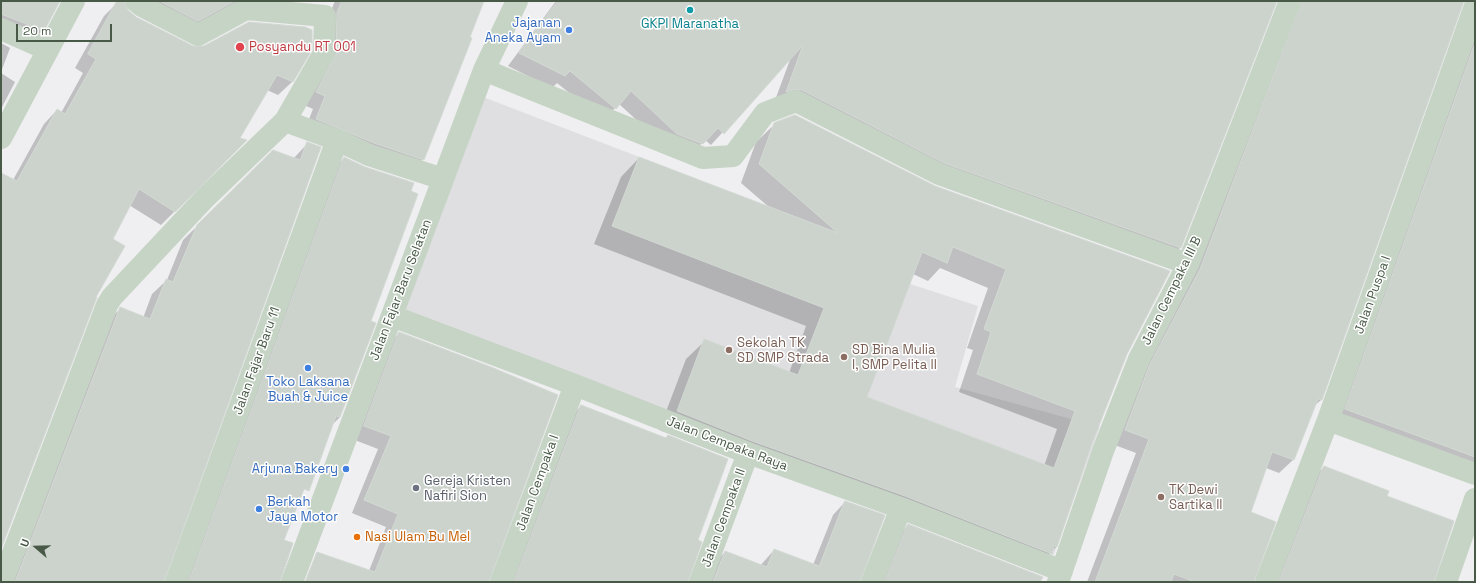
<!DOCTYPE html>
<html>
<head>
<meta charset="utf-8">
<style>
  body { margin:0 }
  #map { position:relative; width:1476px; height:583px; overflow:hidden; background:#efeef0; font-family:"Space Grotesk",sans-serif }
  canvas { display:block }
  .frame { position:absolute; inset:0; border:2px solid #485a47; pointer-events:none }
  .north { position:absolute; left:16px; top:527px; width:40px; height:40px; -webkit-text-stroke:3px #fff; paint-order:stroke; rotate:290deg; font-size:11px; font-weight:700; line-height:16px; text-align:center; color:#485a47 }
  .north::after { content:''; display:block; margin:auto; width:14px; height:18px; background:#485a47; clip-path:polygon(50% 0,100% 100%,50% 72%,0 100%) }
  .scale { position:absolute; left:16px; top:24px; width:96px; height:18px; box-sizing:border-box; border:2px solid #485a47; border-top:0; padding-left:5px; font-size:12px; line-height:14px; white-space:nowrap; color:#485a47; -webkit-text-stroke:3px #fff; paint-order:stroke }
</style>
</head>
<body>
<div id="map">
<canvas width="1476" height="583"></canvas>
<div class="frame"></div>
<div class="north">U</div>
<div class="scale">20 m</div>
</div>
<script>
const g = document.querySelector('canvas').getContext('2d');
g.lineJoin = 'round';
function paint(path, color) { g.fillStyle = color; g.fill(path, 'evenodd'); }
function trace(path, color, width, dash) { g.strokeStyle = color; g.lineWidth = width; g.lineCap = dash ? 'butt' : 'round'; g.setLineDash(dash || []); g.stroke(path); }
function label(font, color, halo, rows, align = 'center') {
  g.font = font + ' "Space Grotesk",sans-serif'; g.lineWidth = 3; g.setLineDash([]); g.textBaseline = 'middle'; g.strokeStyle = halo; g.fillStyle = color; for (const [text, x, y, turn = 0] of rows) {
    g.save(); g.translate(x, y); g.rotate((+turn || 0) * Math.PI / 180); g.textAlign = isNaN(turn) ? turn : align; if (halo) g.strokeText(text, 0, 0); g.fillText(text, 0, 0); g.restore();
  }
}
const education = new Path2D(`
  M483,97l435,167 -8,20 68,22 -23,81 145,40 -50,138 -653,-252z`);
const shadow = new Path2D(`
  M1,1h58l-16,29 -14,14 -28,-9z
  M128,1h147l-89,31z
  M335,1h148l-60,158 -13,13 -106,-40 9,-23 -9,-4 20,-78z
  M556,1h707l-83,247 -13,12 -393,-157 17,-46 -80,88 -6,-5 -16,16 -24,-10 -46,-42 -16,16 -46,-37 -5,5 -44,-22z
  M1292,1h169l-140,399 -8,7 -20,53 -14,13 -13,-5 -17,44 4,70h-166l49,-129 -24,-9z
  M118,2l18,16 62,31 6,-2 45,-24 43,59 -14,13 -11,-5 -28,48 6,3 -84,84 -32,-20 -17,34 -18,58 -93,250v-373l12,6 31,-56 13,-14 4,3 22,-40 -8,-5 29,-52z
  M1475,40v438l-144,-55 133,-372z
  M1,43l9,5 -9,24z
  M1,73l14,9 -14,27z
  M795,116l331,238 -36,92 -34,101 -24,24 -145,-57 -153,-55 -75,-29 27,-71 19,-18 84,32 17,-47 -212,-82 27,-67 18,-19 131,50 -29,-25 15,-41 19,-18zM940,268l48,20 -21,60 6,2 -14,42 98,37 -13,37 -178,-68 47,-124 15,7z
  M307,144l-144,438h-155l99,-260 14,-14 22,10 9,-24 15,-14 16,-40 90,-89 20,8z
  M344,158l26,164 -30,95 -12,12 -61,153h-86l150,-410z
  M399,333l89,249h-177l58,-11 17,-44 -34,-14 26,-64 -26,-10 35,-93z
  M581,406l84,33 3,-3 29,105 -10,41h-180l62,-164z
  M1324,467l62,30 47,85h-161l38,-101z
  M845,502l14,80h-153l6,-17 13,-13 35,14 14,-16 39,15 20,-50z
  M908,525l131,57h-161l18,-44z`);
const building = new Path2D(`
  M1,1h59l-16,30 -43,-17z
  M117,1h7l4,9 8,7 57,29h11l45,-24 56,5 7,3v20l-19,32 -16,-7 -37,63 7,2 -72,72 -36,-23 -26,50 12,7 -29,51h1l-96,252v-376l16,8 40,-72 8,5 31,-55 -8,-5z
  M160,1h75l-37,20z
  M342,1h142l-14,36 2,1 -48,122 -50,-17 -58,-24 9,-23 -9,-4 20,-38 1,-41z
  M558,1h719l-96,247 -237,-85 -142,-73 -6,-1 -10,3 17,-47 -79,89 -6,-6 -15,16 -26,-10 -46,-43 -15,18 -46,-38 -5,5 -46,-23z
  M1302,1h162l-142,399 -4,-1 -24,61 -22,-8 -21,60 25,10 -22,60h-59l-21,-8 -3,8h-76l54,-143 -24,-9 25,-66 50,-95z
  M1475,43v414l-130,-48z
  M795,115l140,71 235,85 -43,83 -36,92 -34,101 -3,-1 -2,8 -147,-58 -153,-55 -75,-30 27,-72 94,36 26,-67 -212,-82 27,-69 199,76 -79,-69 15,-41zM953,247l53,22 -22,60 7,3 -14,42 98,37 -21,57 -187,-71 55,-145 25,11z
  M307,142l14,5 -157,435h-149l105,-275 30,12 16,-40 7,3 24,-57 76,-75 27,10z
  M344,157l21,10 49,16 -3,8 7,3 -47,127 5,2 -36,94 -4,-1 -27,75 -5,-2 -20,51 9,3 -13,39h-91z
  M399,332l92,35 67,28 -69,187h-184l12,-30 58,20 23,-58 -34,-14 27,-64 -27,-10z
  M581,405l85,33 2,-3 60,24 -30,81 4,2 -14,40h-174z
  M1324,466l65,25 -2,5 67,25 -20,61h-155z
  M845,501l40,14 -25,67h-147l12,-31 42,16 7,-18 45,17z
  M908,524l135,53 -3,5h-155z`);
const street = new Path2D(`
  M136,1l6,5 56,29 48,-26 79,7 -1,37 -39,68
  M1,29l47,21
  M484,70l219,88 30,-2 32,-43 31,-12 143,73 249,90
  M1,138l73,-137
  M392,316l183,69 173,68 153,55 161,63
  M1328,420l147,54
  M2,582l105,-277 5,-8 93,-99 80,-77 52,19 32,15 74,24
  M176,582l161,-442
  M292,582l192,-512 33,-69
  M501,582l74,-197
  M700,582l48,-129
  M872,582l29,-74
  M1058,582l45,-131 36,-92 49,-95 102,-263
  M1266,582l62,-162 147,-414
  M1446,582l29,-83`);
const markers = [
  [690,10,4,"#0f9aa8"],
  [569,30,4,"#3f7fe0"],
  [240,47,5,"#e0444e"],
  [729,350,4,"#8d6e63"],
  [844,357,4,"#8d6e63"],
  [308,368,4,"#3f7fe0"],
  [346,469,4,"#3f7fe0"],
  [416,488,4,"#6b7280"],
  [1161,497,4,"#8d6e63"],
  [259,509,4,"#3f7fe0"],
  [357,537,4,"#e8710a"]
];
const shopNames = [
  ["Jajanan",561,23],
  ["Aneka Ayam",561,38],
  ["Toko Laksana",308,382,"center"],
  ["Buah & Juice",308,397,"center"],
  ["Arjuna Bakery",338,469],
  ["Berkah",267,502,"left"],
  ["Jaya Motor",267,517,"left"]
];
const cultureNames = [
  ["GKPI Maranatha",690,24]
];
const healthNames = [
  ["Posyandu RT 001",249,47]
];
const streetNames = [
  ["Jalan Fajar Baru Selatan",401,290,-69],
  ["Jalan Cempaka III B",1172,291,-64],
  ["Jalan Puspa I",1373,295,-70],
  ["Jalan Fajar Baru 11",257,361,-70],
  ["Jalan Cempaka Raya",727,444,21],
  ["Jalan Cempaka I",538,483,-70],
  ["Jalan Cempaka II",724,518,-70]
];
const educationNames = [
  ["Sekolah TK",737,343],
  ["SD SMP Strada",737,358],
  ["SD Bina Mulia",852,350],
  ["I, SMP Pelita II",852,365],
  ["TK Dewi",1169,490],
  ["Sartika II",1169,505]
];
const worshipNames = [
  ["Gereja Kristen",424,481],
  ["Nafiri Sion",424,496]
];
const foodNames = [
  ["Nasi Ulam Bu Mel",365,537]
];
paint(education, '#dfdfe1');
paint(shadow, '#0003');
paint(building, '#ccd2cc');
trace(building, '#d2d9d3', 1);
trace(street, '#c6d4c5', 22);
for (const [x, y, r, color] of markers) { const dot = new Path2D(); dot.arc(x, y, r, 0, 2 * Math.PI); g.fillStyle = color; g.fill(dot); trace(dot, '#fff', 1.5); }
label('13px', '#366cbe', '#fff', shopNames, 'right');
label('13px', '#0d838f', '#fff', cultureNames);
label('13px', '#be3a42', '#fff', healthNames, 'left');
label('13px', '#485a47', '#fff', streetNames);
label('13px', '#785e54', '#fff', educationNames, 'left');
label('13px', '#5b616d', '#fff', worshipNames, 'left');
label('13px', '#c56008', '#fff', foodNames, 'left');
</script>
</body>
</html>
